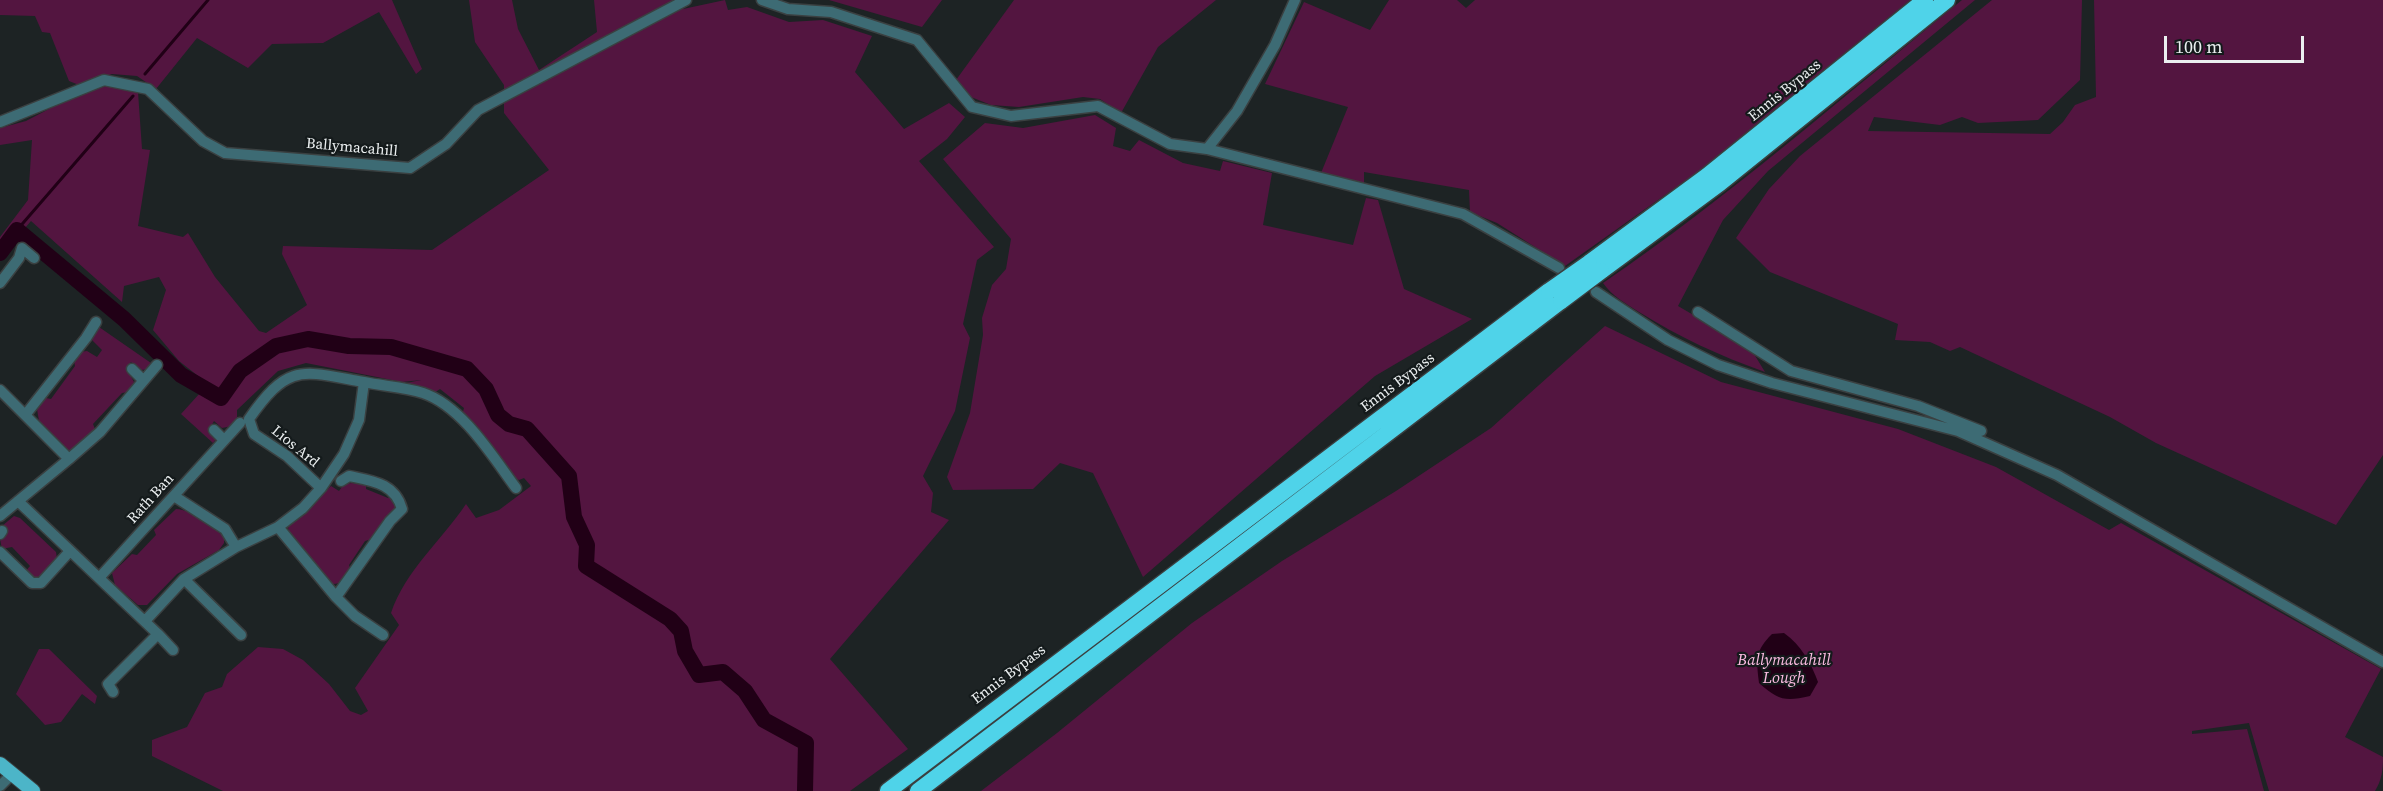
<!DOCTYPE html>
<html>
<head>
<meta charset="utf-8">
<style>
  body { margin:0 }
  #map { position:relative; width:2383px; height:791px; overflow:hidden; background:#1d2324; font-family:"Source Serif 4",serif }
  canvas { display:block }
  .scale { position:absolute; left:2164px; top:36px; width:140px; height:27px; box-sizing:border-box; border:3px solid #ebeff0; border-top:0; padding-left:8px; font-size:18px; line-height:21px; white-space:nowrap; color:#ebeff0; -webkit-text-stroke:4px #141a1b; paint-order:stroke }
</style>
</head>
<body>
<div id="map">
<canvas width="2383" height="791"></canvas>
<div class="scale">100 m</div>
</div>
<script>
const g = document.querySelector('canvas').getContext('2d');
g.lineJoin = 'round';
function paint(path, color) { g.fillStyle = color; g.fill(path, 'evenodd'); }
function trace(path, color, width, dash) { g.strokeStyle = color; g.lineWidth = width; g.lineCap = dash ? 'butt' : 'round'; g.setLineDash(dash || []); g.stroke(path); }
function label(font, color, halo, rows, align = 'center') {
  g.font = font + ' "Source Serif 4",serif'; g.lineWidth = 4.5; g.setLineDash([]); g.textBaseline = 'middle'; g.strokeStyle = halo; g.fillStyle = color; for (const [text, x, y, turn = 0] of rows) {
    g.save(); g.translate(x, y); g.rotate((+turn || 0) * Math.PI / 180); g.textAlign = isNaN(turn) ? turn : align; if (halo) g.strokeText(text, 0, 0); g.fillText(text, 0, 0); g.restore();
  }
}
const green = new Path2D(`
  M0,0h392l30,69 -6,5 -37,-62 -56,31 -51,1 -24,24 -51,-30 -41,51 -19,-13 -25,-2 -33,11 -10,-4 -19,-48 -8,-1 -7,-16 -35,-1z
  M469,0h43l6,29 21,41 58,-38 -3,-32h92l-3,9 42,-9 3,10 19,-3 42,15 34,-2 49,16 -17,36 49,57 45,-26 16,14 -18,22 -28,22 75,86 -17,13 -14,64 7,14 -15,73 -32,65 10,17 -2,19 18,8 -119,139 78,90 -58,42h-627l-71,-35v-16l35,-13 18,-34 17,-6 5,-13 31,-27 25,2 20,11 26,24 21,27 11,4 7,-4 -13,-23 44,-63 -8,-12c14,-42 51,-73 75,-109l10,14 23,-8 32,-24 -7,-8 -5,2 -7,-3 -50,-62 2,-7 -24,-19 -6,4 -28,-10 15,-3 -19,2 -96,-19 -28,8 -41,39v7l-5,9 -10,2 -8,-7 -5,9 7,9 -3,4 -32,-29 19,-21 8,6 8,-9 -37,-29 -26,-31 13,-40 -7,-13 -35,9 -2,16 -91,-81 -31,36v-20l28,-37 4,-60 -32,5v-17l26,-7 42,-22 41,-14 29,7 4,57 8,1 -12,76 45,11 5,-4 27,44 44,54 7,2 41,-28 -25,-51 1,-8 149,4 117,-80 -45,-57v-28l-29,-43z
  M798,0h144l-20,27 -93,-27z
  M1014,0h202l-58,47 -37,66 -21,-14 -17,-2 -64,10 -28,-2 -20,-8 -15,-17z
  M1389,0h68l9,8 9,-8h435l-214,173 -131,93 -68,-43 -27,-11 -1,-22 -105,-18v11l-43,-10 27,-66 -83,-23 39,-82 66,28z
  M1962,0h13l-207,171 -45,49 -45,86 60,35 16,13 11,18c-45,-16 -86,-35 -126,-60 -14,-9 -27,-16 -36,-29 126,-86 241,-187 359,-283z
  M1992,0h90l-2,80 -42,40 -60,3 -16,-6 -22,8 -66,-8 -6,14 182,3 13,-12 12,-17 21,-8 -2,-97h289v455l-47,70 -180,-82 -46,-26 -150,-70 -10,4 -20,-9 -35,-2 3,-16 -128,-52 -34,-34 33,-49 31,-33z
  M1095,115l21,13 -3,18 17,5 9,-11 44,23 37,8 3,-10 49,12 -9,52 90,20 13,-47 12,2 26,89 68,30 -97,57 -232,201 -50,-104 -33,-10 -27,26 -80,1 -6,-13 23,-64 13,-78 -1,-17 10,-33 14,-16 5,-30 -68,-80 42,-36 38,5z
  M1605,326l116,56 177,47 98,38 113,63 12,-7 260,146 -36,68 38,20c0,12 -1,23 -8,34h-106l-20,-68 -57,8v3l55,-5 17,62h-1283l76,-58 135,-110 90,-62 114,-70 95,-63z
  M99,327l52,36 -2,6 -8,1 -10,-8 -5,6 8,14 -6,10 -6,1 -29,31 2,5 -19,20 -6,2 -6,-3 -25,-27 -2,-12 9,-11 5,1 24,-33 -1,-5 6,-9 7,-1 10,6 5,-7 -10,-10v-6z
  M352,483l14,2v4l22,9 3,-2 6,12 -25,31 -7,2 -16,24 2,5c-6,9 -9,15 -21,14l-40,-48 -2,-8 3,-6 14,-10 26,-26 8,5 5,-7z
  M176,509c17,1 36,16 48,28v6l-5,7 -42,24 -30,31h-9l-23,-20 -3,-12 20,-19 5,1 19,-20 -2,-5z
  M14,516l6,2 36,34 1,7 -15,17 -10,2 -7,-6 5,-6 -18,-19 -10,2 -2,-10 7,-7 -5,-6z
  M39,649h10l48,47 -2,8 -13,-10 -21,28 -16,3 -29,-31z`);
const water = new Path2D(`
  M1784,633c17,12 27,30 34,49l-8,14c-25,6 -32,4 -51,-13 -3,-24 -4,-32 13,-49z`);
const stream = new Path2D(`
  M145,74l63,-74
  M17,230l116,-134`);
const river = new Path2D(`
  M0,253l17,-23 107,89 57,56 40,23 19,-27 36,-25 32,-7 41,7 42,1 76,22 19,20 12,26 11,9 18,5 42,47 5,41 13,28 -1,21 84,53 11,12 4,20 14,24 24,-3 22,19 19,29 42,23 -1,48`);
const minor = new Path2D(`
  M762,0l26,9 43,3 86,28 55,67 39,9 87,-10 72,38 37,5 256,65 96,54
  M0,122l104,-42 44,9 55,52 22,12 185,15 36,-24 32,-34 208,-110
  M1207,149l30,-38 38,-66 20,-45
  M0,283l19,-25 3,-10 12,10
  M1596,292l72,48 50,25 54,18 186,48 99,44 326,187
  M1698,312l93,59 127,35 63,25
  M132,369l11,11
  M0,390l69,69 -69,57
  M26,414l60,-76 10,-16
  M214,430l10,10
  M69,459l31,-27 57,-67
  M321,488l-34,-32 -33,-22 -5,-15c40,-57 52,-48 115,-37
  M174,496l51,33 11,18
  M18,501l140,133 -50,50 5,8
  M278,527l58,70 19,19 28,19
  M0,534l2,-3
  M0,552l32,31h9l29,-32
  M99,578l141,-155
  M184,579l52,-32 42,-20 25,-19 18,-20 23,-34 15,-34 5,-38c19,4 41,5 59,11 39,13 70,64 93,95
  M336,597l54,-76 12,-12c-7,-26 -30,-28 -53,-33l-8,5
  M145,621l39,-42 57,56
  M158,634l15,16
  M0,786l12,-12`);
const major = new Path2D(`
  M0,764l33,27`);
const highway = new Path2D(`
  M1589,263l118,-87 218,-176
  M1601,271l119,-88 227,-183
  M888,791l661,-500
  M918,791l643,-490`);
const highwayBridge = new Path2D(`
  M1549,291l40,-28
  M1561,301l40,-30`);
const streetNames = [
  ["Ennis Bypass",1785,91,-39],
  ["Ballymacahill",352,148,5],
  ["Ennis Bypass",1398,383,-37],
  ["Lios Ard",295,447,39],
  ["Rath Ban",151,499,-48],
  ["Ennis Bypass",1009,675,-37]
];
const waterNames = [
  ["Ballymacahill",1784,661],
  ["Lough",1784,679]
];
paint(green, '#531540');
paint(water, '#210016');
trace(stream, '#210016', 3);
trace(river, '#210016', 16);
trace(minor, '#3a4041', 13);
trace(major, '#3a4041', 16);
trace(highway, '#3a4041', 19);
trace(minor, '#3d6b74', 10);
trace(major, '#4cb5c8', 14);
trace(highway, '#4fd3e9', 16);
trace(highwayBridge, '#3a4041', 19, []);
trace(highwayBridge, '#4fd3e9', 16);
label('15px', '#ebeff0', '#141a1b', streetNames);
label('italic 16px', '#fcbce2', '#141a1b', waterNames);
</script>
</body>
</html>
